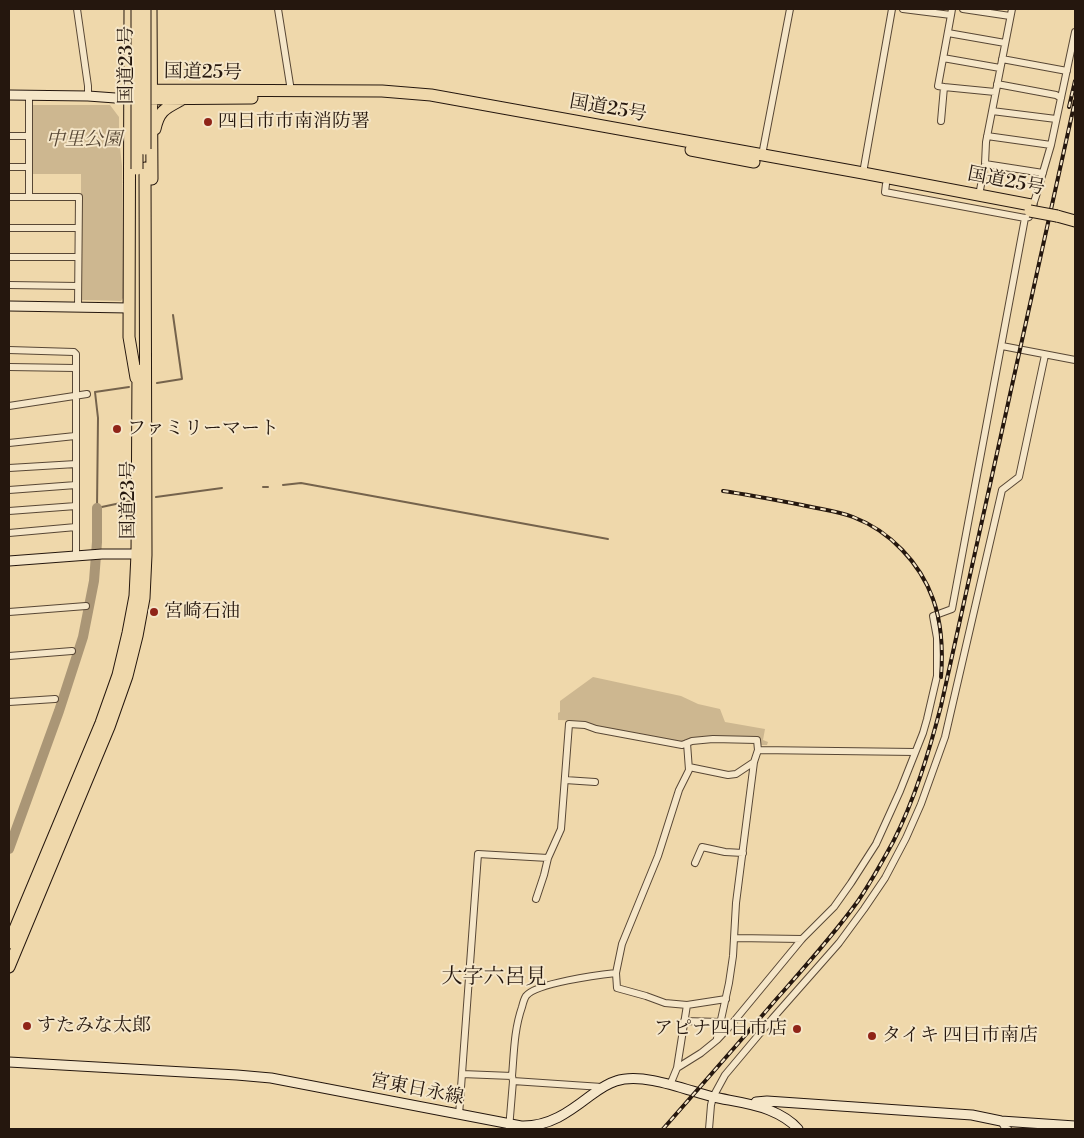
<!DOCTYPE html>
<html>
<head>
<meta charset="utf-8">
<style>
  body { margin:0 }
  #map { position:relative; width:1084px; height:1138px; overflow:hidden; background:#efd8ab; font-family:"Libre Bodoni",serif }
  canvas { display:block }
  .frame { position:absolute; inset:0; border:10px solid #25170e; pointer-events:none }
</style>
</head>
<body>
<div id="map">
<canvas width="1084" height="1138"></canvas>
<div class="frame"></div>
</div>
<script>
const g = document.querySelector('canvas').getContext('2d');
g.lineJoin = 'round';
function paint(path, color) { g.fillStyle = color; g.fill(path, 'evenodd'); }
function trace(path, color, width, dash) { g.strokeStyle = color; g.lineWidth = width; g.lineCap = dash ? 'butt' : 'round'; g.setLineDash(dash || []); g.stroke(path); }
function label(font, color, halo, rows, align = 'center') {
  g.font = font + ' "Libre Bodoni","Noto Serif JP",serif'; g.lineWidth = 4; g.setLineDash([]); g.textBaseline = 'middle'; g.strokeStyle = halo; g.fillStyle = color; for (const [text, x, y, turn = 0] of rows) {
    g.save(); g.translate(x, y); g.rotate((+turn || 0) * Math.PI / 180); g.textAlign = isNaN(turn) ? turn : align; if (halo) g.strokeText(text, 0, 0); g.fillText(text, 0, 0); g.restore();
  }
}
const green = new Path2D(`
  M31,105h79l9,12v21l3,28 1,132 -2,3 -40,-1v-126h-50z
  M593,677l88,19 17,8 22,5 5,13 40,7 -2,11 5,2 -1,3h-6l-1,-5c-27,-3 -53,-7 -78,2l-85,-15 -11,-6 -28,-1v-7l2,-1v-11z`);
const stream = new Path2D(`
  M157,383l25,-4 -9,-64
  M129,387l-34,5 3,26 -1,90 33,-7
  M283,485l18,-2 307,56
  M263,487h5
  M156,497l66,-9`);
const river = new Path2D(`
  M9,849l50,-138 24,-74 11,-56 3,-39v-34`);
const street = new Path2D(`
  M77,9l11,77v10
  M278,9l13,82
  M903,9l48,6 1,-6
  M963,9l47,7
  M948,33l57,10
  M943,58l57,10
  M1002,59l65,12
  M997,84l59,11 5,3
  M944,87l51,5
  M992,111l64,8
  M941,121l3,-34 -6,-1 13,-71
  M9,136h20
  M987,136l64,9
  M762,155l28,-146
  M985,164l58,9
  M9,167h20
  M863,173l29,-164
  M886,184l-1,8 140,26
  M980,190l5,-26 1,-22 26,-133
  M9,197h70l-1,109
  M29,197v-102
  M9,228h69
  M9,257h69
  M9,285l69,1
  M1002,346l73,14
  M9,350l65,2 2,2v202
  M9,367l66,1
  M9,406l78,-12
  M9,443l66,-7
  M9,468l67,-4
  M9,490l67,-5
  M9,511l67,-5
  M9,533l67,-6
  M9,612l77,-6
  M9,656l63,-5
  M9,702l46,-3
  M687,743l2,27 -10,20 -21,66 -36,88 -6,29 1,15 29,8 19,7 22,2 39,-6
  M758,750l157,2
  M689,767l39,8 8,-1 18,-12
  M565,780l30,2
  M695,863l7,-16 23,5 18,1
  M536,899l8,-24 4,-17
  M735,938l67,1
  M684,1021l37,1
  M677,1068l10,-63
  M462,1074l50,2
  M513,1081l89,6
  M670,1085l7,-17 24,-15 16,-13 13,-14 72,-87 32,-32 17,-24 25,-39 24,-53 23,-58 4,-14 10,-43v-38l-4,-22 19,-7 73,-391 4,-1 7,-21 15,-51 24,-113
  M459,1115l19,-261 70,4 13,-29 8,-105 16,1 11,4 86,16 10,-4 21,-2 44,1 1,10 -4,12 -18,141 -3,53 -4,27 -12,55
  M1001,1121l4,7 3,1
  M509,1129l4,-48 -1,-5c2,-23 2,-46 10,-69 1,-4 2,-8 4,-11 10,-13 72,-21 90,-23
  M709,1129l2,-24 2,-8 12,-22 47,-56 67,-76 25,-34 21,-31 21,-40 15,-34 24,-67 57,-247 17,-13 26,-122`);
const secondary = new Path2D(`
  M9,95l79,1 41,3
  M9,306l120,2
  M9,561l93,-7h41
  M9,1062l228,13 34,3 250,48c28,1 48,-14 69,-30 8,-6 16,-12 26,-15 27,-9 70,9 97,16 19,4 39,6 56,13 10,4 22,11 29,19
  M754,1105l2,-3 11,-1 205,14 29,6 74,5`);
const highway = new Path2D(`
  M130,9l-1,328 7,41
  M151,9l1,170
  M129,90h22l231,1 49,4 432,78 168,32
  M129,99l123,-1
  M155,129c4,-19 11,-21 26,-29
  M691,150l63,12
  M1057,216l18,5
  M9,943l92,-220 17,-48 10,-42 7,-37 2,-42 1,-184
  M9,967l100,-240 18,-51 10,-40 7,-38 2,-43 -1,-387`);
const rail = new Path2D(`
  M1069,107l6,-26
  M723,491c27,4 53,9 79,14 17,4 35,6 51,12 37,14 67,46 80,82 9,25 10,53 8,78
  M663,1129c37,-42 74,-84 110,-126 29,-33 59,-66 85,-102 13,-19 24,-39 35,-59 22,-43 36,-90 48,-136l134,-605`);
const highwayBridge = new Path2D(`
  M137,9v160
  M145,149v-140
  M1030,211l27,5`);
const markers = [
  [208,122,5,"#8f2418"],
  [117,429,5,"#8f2418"],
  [154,612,5,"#8f2418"],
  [27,1026,5,"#8f2418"],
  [797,1029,5,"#8f2418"],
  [872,1036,5,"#8f2418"]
];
const streetNames = [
  ["国道23号",127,65,-90],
  ["国道25号",203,73,1],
  ["国道25号",608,109,10],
  ["国道25号",1006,182,11],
  ["国道23号",129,500,-90],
  ["宮東日永線",417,1090,11]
];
const poiNames = [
  ["四日市市南消防署",218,122],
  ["ファミリーマート",127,429],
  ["宮崎石油",164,612],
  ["すたみな太郎",37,1026],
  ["アピナ四日市店",787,1029,"right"],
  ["タイキ 四日市南店",882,1036]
];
const parkNames = [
  ["中里公園",84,140]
];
const quarterNames = [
  ["大字六呂見",494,978]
];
paint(green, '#cdb790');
trace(stream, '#75634c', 2);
trace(river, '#aa9676', 10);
trace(street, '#584735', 8);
trace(secondary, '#25170e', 11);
trace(highway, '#25170e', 13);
trace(street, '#f5e6c8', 6);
trace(secondary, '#f5e6c8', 9);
trace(highway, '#efd8ab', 11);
trace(rail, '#25170e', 4);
trace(rail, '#f5e6c8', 2, [5.5]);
trace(highwayBridge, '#25170e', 13, []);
trace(highwayBridge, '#efd8ab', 11);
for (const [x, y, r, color] of markers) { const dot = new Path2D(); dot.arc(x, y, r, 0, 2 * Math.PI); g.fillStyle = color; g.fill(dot); trace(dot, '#f5e6c8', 2); }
label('19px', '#25170e', '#f5e6c8', streetNames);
label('19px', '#25170e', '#f5e6c8', poiNames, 'left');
label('italic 19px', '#574735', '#f5e6c8', parkNames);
label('21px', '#25170e', '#f5e6c8', quarterNames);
</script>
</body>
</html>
